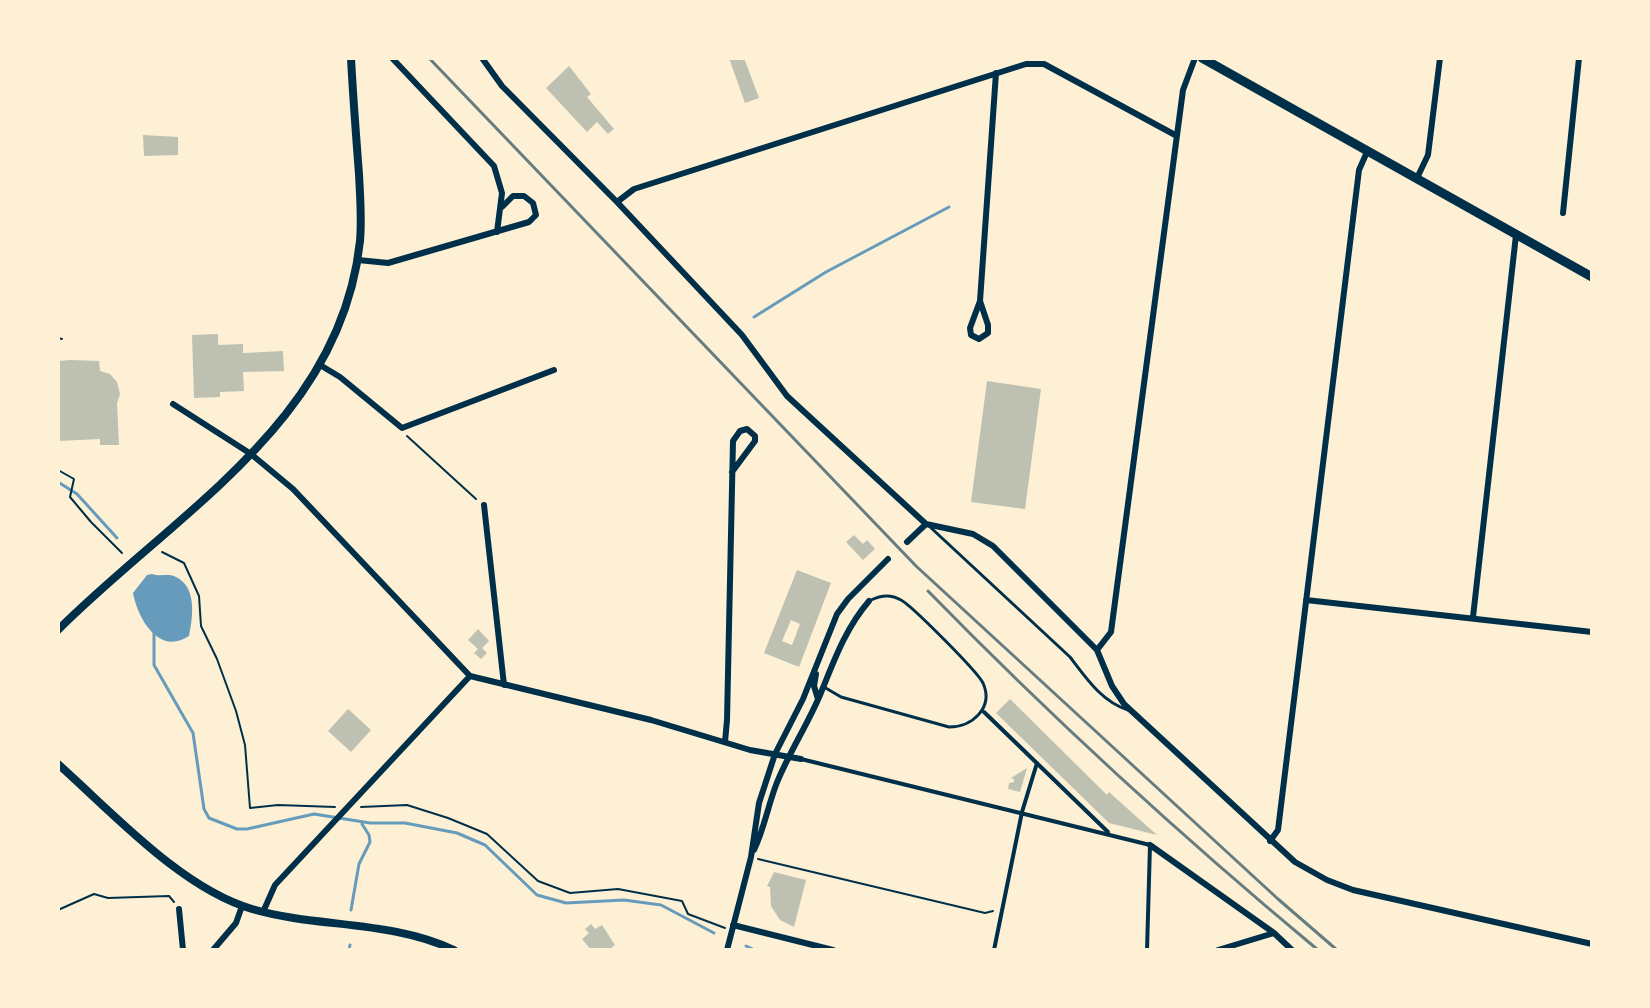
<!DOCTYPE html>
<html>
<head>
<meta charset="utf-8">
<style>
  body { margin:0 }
  #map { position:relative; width:1650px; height:1008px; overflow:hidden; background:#fdf0d5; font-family:"DM Sans",sans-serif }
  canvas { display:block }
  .frame { position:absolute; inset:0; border:60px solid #fdf0d5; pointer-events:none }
</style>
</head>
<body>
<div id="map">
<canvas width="1650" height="1008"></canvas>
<div class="frame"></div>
</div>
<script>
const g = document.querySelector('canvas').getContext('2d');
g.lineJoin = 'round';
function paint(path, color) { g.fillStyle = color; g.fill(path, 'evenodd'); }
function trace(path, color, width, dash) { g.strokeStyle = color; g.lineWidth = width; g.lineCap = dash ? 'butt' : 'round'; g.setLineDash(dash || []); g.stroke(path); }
const water = new Path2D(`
  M152,574c8,3 16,-1 24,3 21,10 17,40 13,59 -30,20 -51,-17 -56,-43l14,-18z`);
const stream = new Path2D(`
  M754,317l72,-45 123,-65
  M58,482l19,12 40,44
  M154,632v33l39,68 11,76 5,9 28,11h10l67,-15 56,9h35l52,10 28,12 52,50 29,8 58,-3 37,5 53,28
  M351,910l8,-46 11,-22 -1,-7 -7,-11
  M746,946l9,4
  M349,950l1,-5`);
const building = new Path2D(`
  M729,58h15l15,40 -14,5z
  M569,66l22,28 -4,3 27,32 -6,5 -11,-12 -10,10 -41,-44z
  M143,135l35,2v18l-34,1z
  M218,334v11l25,-1v9l40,-2 1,20 -41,1 1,19 -24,1v5l-26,1 -2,-63z
  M70,360l29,1 1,10 10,3 7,8 3,12 -3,9 2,42h-19v-6l-42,2v-80z
  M987,381l54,8 -16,120 -54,-7z
  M854,535l9,9 4,-4 8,9 -12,11 -17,-18z
  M797,570l34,13 -32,84 -35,-14zM791,620l9,4 -8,21 -10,-4z
  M478,629l11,12 -7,7 5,5 -6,6 -7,-6 4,-4 -10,-9z
  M1010,699l97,96 2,-3 48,43 -48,-12 -113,-110z
  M348,709l23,21 -20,22 -23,-21z
  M1027,768l-7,24 -12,-3 1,-6 5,-1v-3l-3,-1z
  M774,872l32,8 -12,47 -14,-7 -9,-14 -1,-19 -3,-1z
  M591,924l4,5 7,-4 13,20 -7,5h-17l-9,-11 7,-6 -4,-4z`);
const path = new Path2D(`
  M58,338l4,1
  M407,436l69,63
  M58,470l16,9 -4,18 21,25 31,31
  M162,552l22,11 15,33 2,30 16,33 19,52 9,34 5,63 28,-3 57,2
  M361,807l46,-2 41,13 39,16 51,47 32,12 48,-4 64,12 6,13 37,14
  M758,859l227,54 8,-2
  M58,910l36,-16 14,4 61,-2 5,6`);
const service = new Path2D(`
  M929,526l141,131c16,21 32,45 58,53
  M824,687l17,10 108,30c23,0 45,-19 34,-44 -6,-12 -71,-77 -82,-83 -10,-6 -20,-5 -30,0`);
const pedestrian = new Path2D(`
  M984,712l124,120
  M801,759l349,86 -3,105
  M994,950l28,-138 15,-49`);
const minor = new Path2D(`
  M392,58l102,108 8,27 -5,39
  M482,58l20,28 115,116 125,133 45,61 139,128 47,10 20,12 104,104 15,36 12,18 171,158 32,18 26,10 239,54
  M1417,178l11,-23 12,-97
  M617,202l17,-13 392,-125h18l133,72
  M1563,213l16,-155
  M358,260l30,3 141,-41 7,-7 -3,-12 -9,-7h-11l-11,11
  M980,301l8,24v8l-9,6 -8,-4 -1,-7 10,-27 16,-228
  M320,365l20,12 62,51 152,-58
  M173,404l78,50 42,35 177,187 181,44 99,30 51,9
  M484,505l20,180
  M907,542l19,-18
  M1306,600l286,32
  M1473,617l43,-382
  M1097,650l14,-18 72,-542 12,-32
  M816,674l-2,12 4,13
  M725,742l2,-22 6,-279 7,-10 7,-2 8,7v5l-23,31
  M1270,841l8,-11 81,-660 8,-18
  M1150,845l124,88 18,17
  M754,850c10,-21 14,-44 22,-65 12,-31 31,-59 44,-90 14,-34 25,-66 49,-94
  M179,909l4,41
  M263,912l12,-27 195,-209
  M733,925l100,25
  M213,950l23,-27 6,-17
  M727,950l24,-93 8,-54 16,-49 28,-55 34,-85 11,-15 40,-40
  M1218,950l56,-17`);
const secondary = new Path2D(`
  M58,630c117,-117 283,-208 302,-389 2,-23 0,-45 -1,-67 -3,-39 -6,-77 -8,-116
  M58,764c55,49 123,124 194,145 65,19 139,11 202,41`);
const primary = new Path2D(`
  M1202,58l390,219`);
const rail = new Path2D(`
  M429,58l487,508 362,333 59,51
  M928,591c124,127 254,246 390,359`);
paint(water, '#669bbc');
trace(stream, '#669bbc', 3);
paint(building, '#bec0b2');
trace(path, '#003049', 2);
trace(service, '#003049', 3);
trace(pedestrian, '#003049', 4);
trace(minor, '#003049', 6);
trace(secondary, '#003049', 8);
trace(primary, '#003049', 9);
trace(rail, '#657d81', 3);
</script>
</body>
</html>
